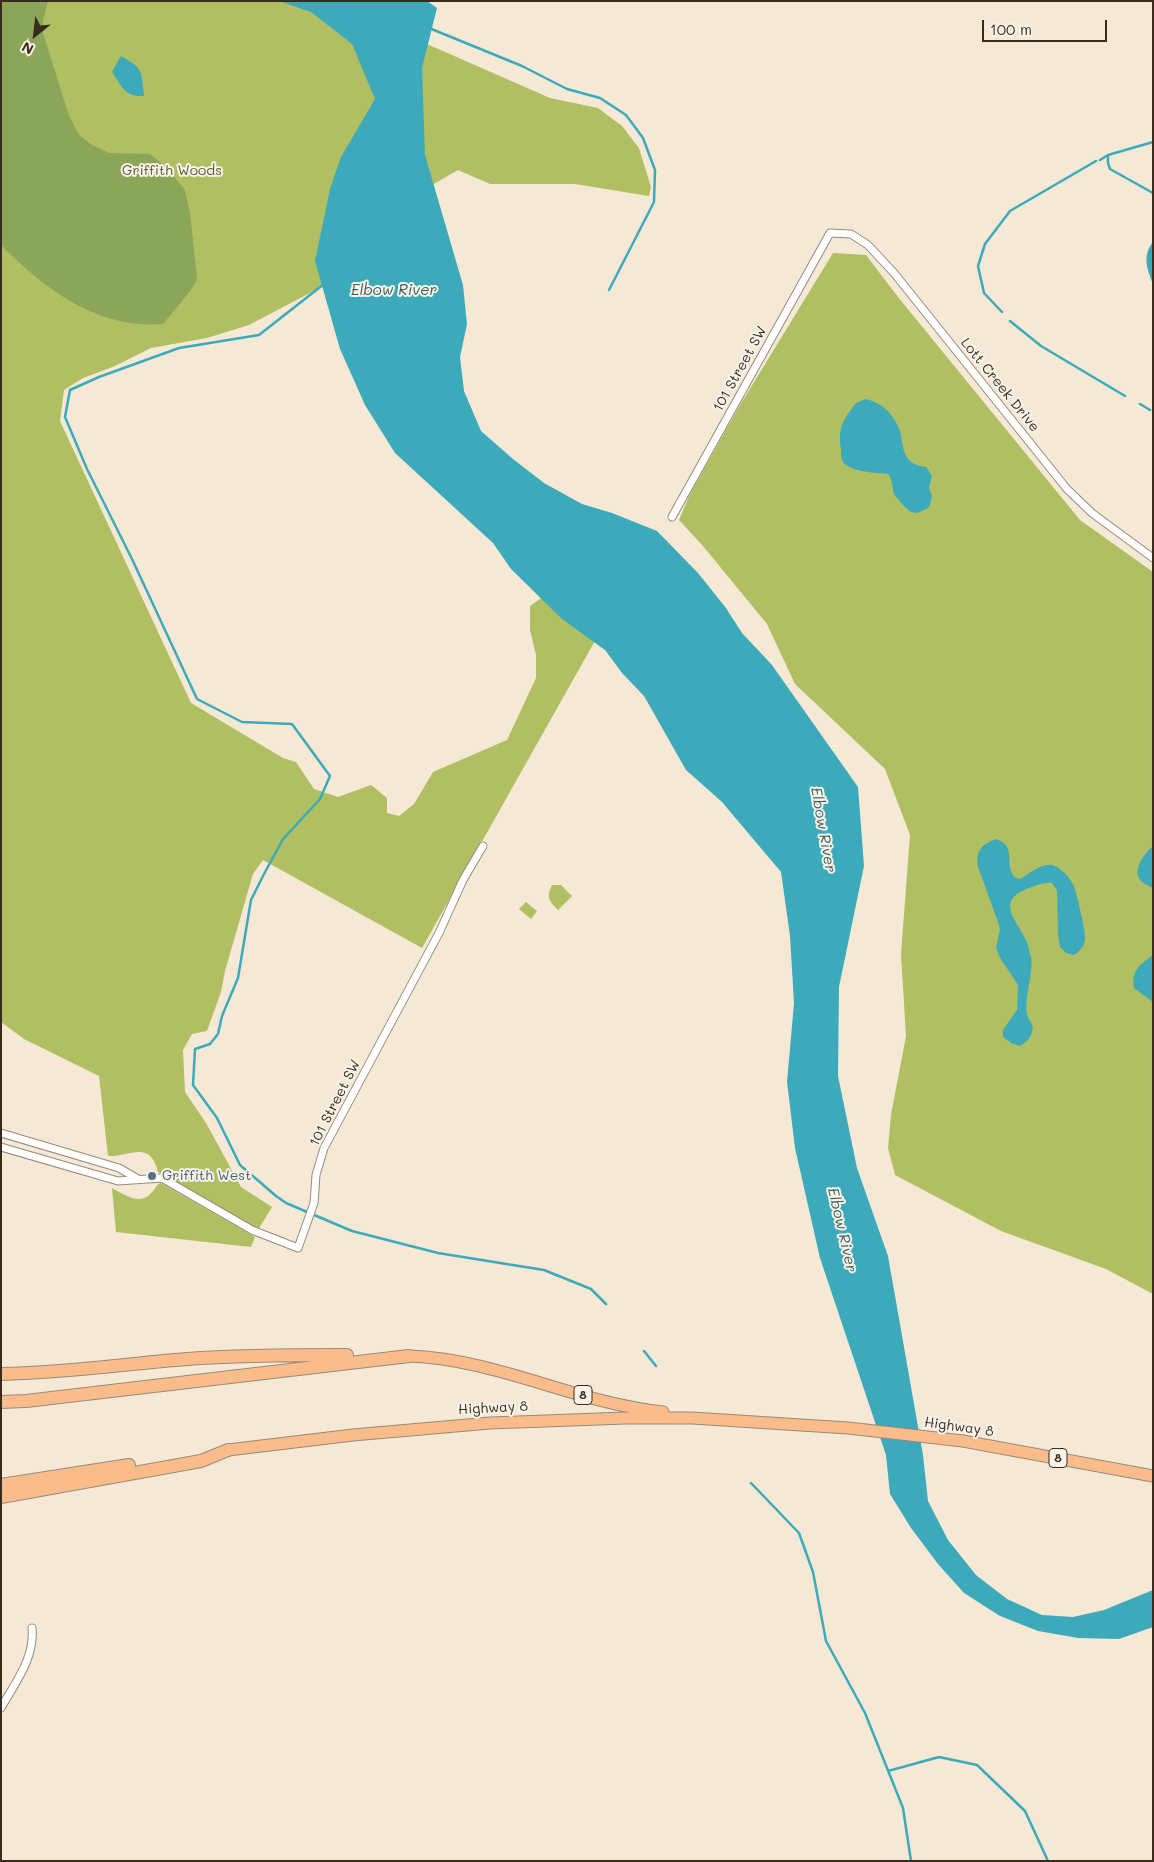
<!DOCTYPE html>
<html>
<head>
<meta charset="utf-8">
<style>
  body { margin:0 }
  #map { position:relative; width:1154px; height:1862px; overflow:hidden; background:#f5e9d6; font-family:Mali,sans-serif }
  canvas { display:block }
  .frame { position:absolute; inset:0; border:2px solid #3b2a1e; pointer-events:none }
  .north { position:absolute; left:10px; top:10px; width:50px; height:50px; -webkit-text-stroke:4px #f7f3e8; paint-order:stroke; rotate:209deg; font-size:14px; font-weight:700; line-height:20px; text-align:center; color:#3b2a1e }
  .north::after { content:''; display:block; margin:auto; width:18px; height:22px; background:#3b2a1e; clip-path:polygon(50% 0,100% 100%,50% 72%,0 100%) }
  .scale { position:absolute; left:982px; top:20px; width:125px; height:22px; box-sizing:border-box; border:2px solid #3b2a1e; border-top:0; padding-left:6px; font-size:15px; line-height:18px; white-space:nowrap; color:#3b2a1e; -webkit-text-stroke:4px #f7f3e8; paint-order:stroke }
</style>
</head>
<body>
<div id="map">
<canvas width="1154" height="1862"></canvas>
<div class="frame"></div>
<div class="north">N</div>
<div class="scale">100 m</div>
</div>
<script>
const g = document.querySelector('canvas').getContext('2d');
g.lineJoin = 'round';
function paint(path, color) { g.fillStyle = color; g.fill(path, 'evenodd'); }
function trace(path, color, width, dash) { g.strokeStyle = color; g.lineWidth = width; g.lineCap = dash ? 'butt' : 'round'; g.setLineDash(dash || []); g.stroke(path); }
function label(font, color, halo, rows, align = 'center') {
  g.font = font + ' Mali,sans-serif'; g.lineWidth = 4; g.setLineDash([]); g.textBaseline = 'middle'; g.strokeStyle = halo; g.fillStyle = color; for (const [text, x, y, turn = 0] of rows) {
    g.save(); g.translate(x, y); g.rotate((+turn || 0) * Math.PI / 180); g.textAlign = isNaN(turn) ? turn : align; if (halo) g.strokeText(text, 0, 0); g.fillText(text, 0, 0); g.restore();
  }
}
const green = new Path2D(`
  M1,1h328l221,97 48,10 24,18 17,22 12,39 -2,9 -74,-12h-85l-32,-14 -38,22 -55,72 -116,61 -42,13 -56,10 -36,18 -32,12 -19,12 -4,31 131,282 92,55 13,4 18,27 24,8 33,-12 16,13v15l12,3 15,-12 19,-32 74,-32 29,-62v-23l-6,-25v-24l21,-15 58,25 -187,332 -159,-88 -10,14 -28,97 -4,21 -14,39 -15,3 -9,16 2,42 21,31 35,64 31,20 -14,23 -100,-58c-8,-33 -29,-15 -50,-16l-9,-80 -75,-37 -23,-17z
  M833,253l33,2 32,42 182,223 73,52v722l-47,-25 -105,-38 -106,-56 -7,-27 3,-33 15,-79 -5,-82 9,-119 -25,-66 -90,-85 -28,-60 -64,-78 -24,-26 11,-26 50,-89z
  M552,885h9l11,11 -14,14c-9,-9 -12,-13 -6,-25z
  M526,902l11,9 -6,8 -12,-10z
  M161,1183l94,54 -4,10 -135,-15 -4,-44c17,9 32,21 46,-4z`);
const forest = new Path2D(`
  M1,1h47l-5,20v12l26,83 10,19 13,10 17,8 41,1 16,13 19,23 5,23 7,66 -6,11 -28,34c-66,5 -117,-34 -162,-79z`);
const water = new Path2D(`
  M279,1h148l10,7 -15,60 3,87 38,130 4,39 -7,33 4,34 17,40 32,28 31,24 38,21 30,9 45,18 41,42 28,35 16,25 30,32 86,122 6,79 -25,121 -1,89 19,92 31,88 35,199 5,46 20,39 28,35 31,24 35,16 31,2 31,-7 49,-20v37l-34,12 -41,-1 -40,-7 -38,-15 -36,-23 -26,-29 -27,-36 -21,-34 -4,-39 -66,-197 -25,-110 -8,-66 7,-79 -4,-67 -9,-64 -59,-70 -36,-32 -42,-74 -22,-23 -17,-23 -43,-31 -51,-50 -18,-26 -98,-90 -30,-48 -25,-56 -25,-88 15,-72 11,-32 34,-58 -23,-55 -41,-32z
  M121,56c23,13 20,15 23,40 -20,1 -22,-10 -32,-24z
  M1153,242v42c-6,-15 -11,-28 0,-42z
  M866,399c16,4 25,13 32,27 6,12 2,32 17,38 3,2 8,2 11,3l6,9 -3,11 3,9 -3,11c-16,11 -20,5 -30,-7 -3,-4 -3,-2 -5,-6 -2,-7 -1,-14 -6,-20 -13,-2 -31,-1 -42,-9 -5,-4 -5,-9 -5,-15 -3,-22 1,-29 15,-47z
  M996,839c21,7 8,23 18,38l6,2c9,-5 21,-16 32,-14 9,2 18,13 22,21 3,10 12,45 11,54 -1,7 -6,12 -11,15l-8,-2 -6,-6 -2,-13 -1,-44 -5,-7c-9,-1 -17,3 -25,6 -32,12 -10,32 -2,49 3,5 4,13 6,19 3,14 -7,41 -4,57 1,7 8,10 5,18 -2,7 -6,10 -12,14l-9,-3 -8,-6v-7l14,-20 1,-25 -19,-29 -3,-9 4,-17 -2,-8 -20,-55c-3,-16 4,-23 18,-28z
  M1153,846v42c-4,-2 -8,-4 -11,-6 -12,-11 3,-29 11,-36z
  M1153,955v47l-19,-14c-3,-18 6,-23 19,-33z`);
const stream = new Path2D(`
  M429,28l93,38 45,23 33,9 26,17 17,23 12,32 -1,32 -45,88
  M1108,155v8l2,6 43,24
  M1100,160l8,-5 45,-13
  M324,284l-65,51 -80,13 -80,29 -29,13 -5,27 22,52 45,90 65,140 45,23 50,2 38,52 -10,23 -37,40 -19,35 -13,26 -13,78 -16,38 -4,18 -8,10 -15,5 -2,36 24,33 23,47 36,31 10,7 66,28 86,22 106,17 47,19 15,15
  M1002,312l-18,-19 -6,-27 7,-22 25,-33 86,-50
  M1010,321l31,25 84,50
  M1140,404l10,6
  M644,1351l12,15
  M751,1483l48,50 14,39 13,69 39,72 38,95 8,53
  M888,1771l51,-14 38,8 48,46 23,50`);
const minor = new Path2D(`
  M672,517l158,-284 21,1 17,11 26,28 173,216 25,24 61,45
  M1,1133l118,35 19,11
  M1,1147l117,34 44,-3 90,52 46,18 16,-45 2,-28 8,-27 115,-215 24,-53 20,-34
  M1,1708c14,-25 34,-50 31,-80`);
const primary = new Path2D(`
  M409,1356c88,3 167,47 254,56
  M228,1450l125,-15 137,-12 136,-5h66l156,10 115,13 190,35`);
const motorway = new Path2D(`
  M1,1374c62,-1 124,-10 186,-15 53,-4 107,-4 160,-4
  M1,1402l25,-1 383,-45
  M1,1485l128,-20
  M1,1497l200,-36 27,-11`);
const markers = [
  [152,1176,5,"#5c6f8a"]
];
const shields = [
  [583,1395,18],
  [1058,1458,18]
];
const shieldNames = [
  ["8",583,1395],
  ["8",1058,1458]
];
const parkNames = [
  ["Griffith Woods",172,171]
];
const streetNames = [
  ["101 Street SW",740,369,-61],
  ["Lott Creek Drive",1000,385,51],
  ["101 Street SW",335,1103,-63],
  ["Highway 8",493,1408,-3],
  ["Highway 8",959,1427,8]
];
const serviceNames = [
  ["Griffith West",162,1176]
];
const waterNames = [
  ["Elbow River",394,290],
  ["Elbow River",823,830,80],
  ["Elbow River",842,1230,77]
];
paint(green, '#afbf62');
paint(forest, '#8ba658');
paint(water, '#3caabb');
trace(stream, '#3caabb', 2.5);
trace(minor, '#988a7a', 9);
trace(primary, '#988a7a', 13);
trace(motorway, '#988a7a', 14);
trace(minor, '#fff', 7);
trace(primary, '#fabc8b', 11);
trace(motorway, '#fabc8b', 12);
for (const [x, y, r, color] of markers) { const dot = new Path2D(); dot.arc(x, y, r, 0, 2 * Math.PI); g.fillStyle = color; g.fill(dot); trace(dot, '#f7f3e8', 2); }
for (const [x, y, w] of shields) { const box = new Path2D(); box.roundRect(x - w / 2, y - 9.5, w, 19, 4); g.fillStyle = '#f7f3e8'; g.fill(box); trace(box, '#3b2a1e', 1); }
label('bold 12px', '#3b2a1e', null, shieldNames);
label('14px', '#5e5732', '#f7f3e8', parkNames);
label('14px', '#3b2a1e', '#f7f3e8', streetNames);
label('14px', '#4e5e75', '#f7f3e8', serviceNames, 'left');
label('italic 15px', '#3b5d5d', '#f7f3e8', waterNames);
</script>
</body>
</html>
